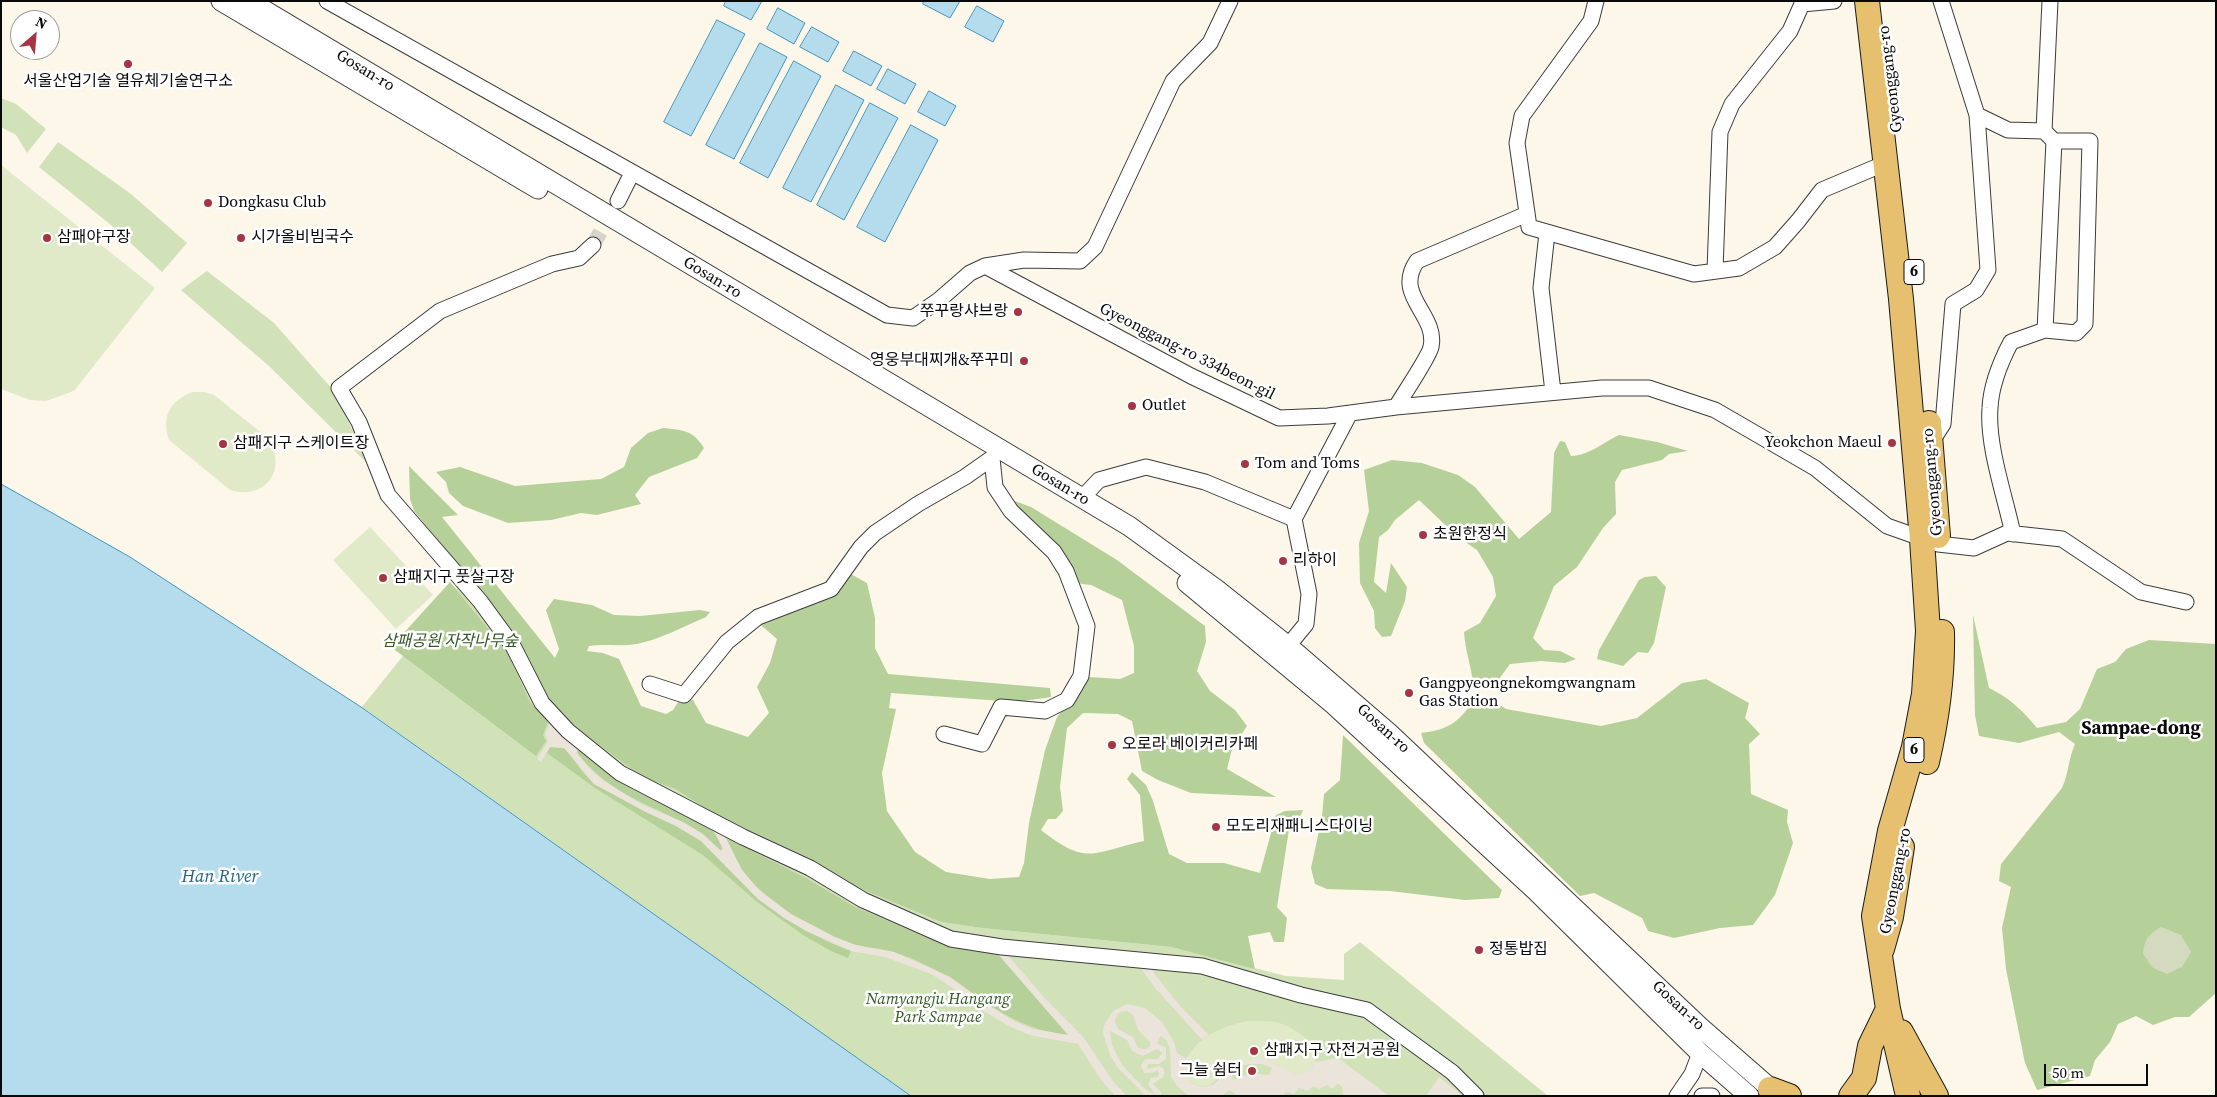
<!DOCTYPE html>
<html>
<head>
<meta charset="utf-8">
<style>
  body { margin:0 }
  #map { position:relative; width:2217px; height:1097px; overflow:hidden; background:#fcf7e9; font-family:"Source Serif 4",serif }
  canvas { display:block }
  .frame { position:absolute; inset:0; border:2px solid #090909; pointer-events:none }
  .north { position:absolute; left:10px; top:10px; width:50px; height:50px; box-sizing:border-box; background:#fff; border:1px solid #9d9d9d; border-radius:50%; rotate:27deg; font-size:14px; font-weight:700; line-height:20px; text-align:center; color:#090909 }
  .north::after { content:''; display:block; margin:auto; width:18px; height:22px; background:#a63544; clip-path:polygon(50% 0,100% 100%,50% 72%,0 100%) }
  .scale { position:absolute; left:2044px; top:1064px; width:104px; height:22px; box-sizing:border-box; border:2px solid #090909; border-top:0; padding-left:6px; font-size:15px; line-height:18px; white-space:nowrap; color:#090909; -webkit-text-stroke:4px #fff; paint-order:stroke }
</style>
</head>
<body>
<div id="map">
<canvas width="2217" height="1097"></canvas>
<div class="frame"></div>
<div class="north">N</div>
<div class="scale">50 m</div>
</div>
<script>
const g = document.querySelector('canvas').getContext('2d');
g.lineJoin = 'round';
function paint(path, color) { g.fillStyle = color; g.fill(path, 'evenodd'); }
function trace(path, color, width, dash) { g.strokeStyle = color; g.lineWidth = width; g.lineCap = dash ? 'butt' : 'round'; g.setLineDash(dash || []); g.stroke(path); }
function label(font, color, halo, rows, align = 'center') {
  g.font = font + ' "Source Serif 4","Noto Sans KR",serif'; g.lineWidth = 5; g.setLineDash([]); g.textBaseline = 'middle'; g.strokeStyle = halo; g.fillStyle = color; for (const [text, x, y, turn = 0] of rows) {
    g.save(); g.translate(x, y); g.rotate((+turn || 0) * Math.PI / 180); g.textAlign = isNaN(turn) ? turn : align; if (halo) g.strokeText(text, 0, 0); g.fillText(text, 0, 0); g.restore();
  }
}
const green = new Path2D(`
  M1,98l15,6 30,25 -19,24 -11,-18 -15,-8z
  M58,142l73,52 56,49 -25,29 -51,-47 -72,-58z
  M207,271l67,52 60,68 35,74 -99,-98 -89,-77z
  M467,576l177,202 31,11 41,26 93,43 47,29 85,35 41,6 189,19 115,29 58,4v-26l16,-12 188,154h-637l-549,-389z`);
const forest = new Path2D(`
  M663,428c20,2 30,2 41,20l-7,10 -48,19 -14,18 6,9 -44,11 -16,-2 -30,7 -43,3 -45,-17 -14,-13 -3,-11 -10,-10 24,-5 55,19 86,-7 23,-12 7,-19 17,-15z
  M1619,435l38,7 31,9 -19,3 -7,6 -40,10 -7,12 1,32 -13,14 -26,39 -23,19 -21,52 11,12 16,1 16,8 -11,4 -24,-2 -31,3 -16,22 -21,-3c-2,-18 -8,-33 -9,-51l16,-9 16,-27 -3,-19 -16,-27 -19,-13 -39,-37 -24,20 -7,10 -9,7 -5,45 12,11 5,-30 16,24 -2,14 -14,35 -9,1 -7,-9 -1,-17 -14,-28 -1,-40 10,-32 -5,-41 28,-10 30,3 36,12 17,12 44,52 32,-27 3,-59 6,-12 5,1 6,14c19,-1 31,-13 48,-21z
  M409,466l49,49 -16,2 113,141 4,-9 -13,-39 8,-11 38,6 22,10 26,1 60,-6 10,2 -4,5c-24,10 -52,26 -78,28 -13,1 -26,-1 -39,1l-2,5 16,2 16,6 22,47 25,8 7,-4 9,-14 11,4 13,23 42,14 21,-24 -12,-26 13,-24 7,-24 -22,-19 92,-48 20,11 8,35v30l13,26 162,14 1,9 -35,5 -125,-9 -2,15 7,1 -14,64 5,38 28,41 31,20 44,7 29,-2 5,-14 5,-40 16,-73 12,-33 18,-22 11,-24 3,6 31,2 14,-6v-27l-12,-46 -31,-15 -17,-2 -61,-76 2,-6 16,6 86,53 88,66 1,16 -9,29 13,20 25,19 12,16 -15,23 -5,20 49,28 -85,-4 -33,-13 -16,-9 -10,-50 -14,-7 -35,-1 -16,15 -7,59 3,24 -7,8h-8l-7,11c47,37 52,22 103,11l-4,-46 -13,-16 5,-7 14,13 7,16 16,53 18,9h37l36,10 16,-58 9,-4 18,-1 -2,5 -11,8 -13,84 10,11 -3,24h-10l-4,-10 -22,4 7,33 -84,-22 -189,-19 -41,-6 -85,-35 -47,-29 -93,-43 -41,-26 -31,-11 -64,-47 -38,-35 -75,-120 -53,-65 -4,-12z
  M1656,576l10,11 -12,56 -6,10 -10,-1 -15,14 -26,-7 2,-9 40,-70 6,-3z
  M450,582l57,70 23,50 17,18 1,2 -5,13 3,6 -10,15 -145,-109z
  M1973,615l16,73c21,10 34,23 48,40l29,-6 14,-13 17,-40 18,-7 11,-13 23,-9 67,4v349l-27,24h-14l-22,8 -17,-9 -18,8 -8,18 -15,18 -5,16 -53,14 -12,-27 -19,-94 -4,-41 9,-41 -12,-6 2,-17 61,-76c7,-16 6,-28 13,-44l-16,-12 -40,11 -40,-7 -4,-21z
  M1706,679l43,24 -4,15 15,16 -11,10 2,50 37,16 -1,12 6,21 -18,52 -22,30 -33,3 -46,10 -26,-7 -6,-13 -48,-25 -14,3 -156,-153 -3,-10c30,-4 36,-10 54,-34l13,-2 18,12 95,17 36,-8 45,-35z
  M1343,735l159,155 -3,8 -34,2 -75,-9 -63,-2 -12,-5 -4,-16 11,-51 2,-23 16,-14z
  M550,747l14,1 5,4 12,18 13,14 52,28 30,14 25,15 57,58 68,42 25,10 -3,7 -17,-7 -28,-16 -47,-34 -53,-46 -108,-67 -48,-35z
  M578,748c16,13 32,26 49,38 22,16 96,33 95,65 -13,-9 -25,-22 -40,-29 -43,-22 -73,-30 -105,-69z
  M726,838l80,40 49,29 89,38 53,8 72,82c-36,-3 -64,-19 -93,-39 -11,-7 -20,-16 -31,-21 -17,-9 -34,-18 -52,-23 -13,-4 -25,-4 -38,-7 -36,-9 -90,-44 -112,-74 -7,-10 -12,-22 -17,-33z`);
const cemetery = new Path2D(`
  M2161,927l20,8 10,17 -9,15 -15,7 -14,-6 -10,-14c1,-15 6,-20 18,-27z`);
const pitch = new Path2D(`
  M1,165l154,123 -81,103 -28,10 -16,-1 -29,-11z
  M193,392h11l10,3 54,43c20,31 -2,63 -38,52l-61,-50c-8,-23 1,-40 24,-48z
  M370,527l63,68 -37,34 -63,-69z
  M1251,1021c8,0 16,0 24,1 13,2 40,18 41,33 1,6 -3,10 -5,15l-13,5 -38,-18c-9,4 -21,7 -30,12 -15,9 -21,28 -43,10 -11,-34 38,-56 64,-58z`);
const plaza = new Path2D(`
  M549,724l29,24 -1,5 14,17 13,11 37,23 42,18 20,12 18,17 2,-2 -9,-18 12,7 16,32 17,20 32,24 44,23 21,8 38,7 41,18 15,7 43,31 23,14 17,7 35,6 -71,-82 10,1 35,41 42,43 29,43 14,15h-12l-14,-16 -23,-36 -49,-9 -22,-10 -25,-15 -20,-16 -31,-20 -46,-17 -34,-6 -45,-20 -22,-13 -26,-19 -57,-58 -25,-15 -30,-14 -52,-28 -30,-36 -14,-1 -9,15 -4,-3 11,-18 -3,-7z
  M1140,967l10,1 30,38 29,29 -7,5 -47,-52z
  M1127,1004l18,4 17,14 12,20 3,11 8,5 5,-3 -4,9 -1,11 6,8 7,3 7,1 8,-2 15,-15 12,-8 20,-5 38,18 13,-5 4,-8 23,-4 51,38h-46l-1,-9 -3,-3 -3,1 -3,4 -6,-4 -8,4 -6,-3 -5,5 -9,-3 -5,6 -6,-2 -4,1 1,3h-48l-7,-6 -9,6h-28l-7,-2 -9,-8 -6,-9 -1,-27 -3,-9 -6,-5 -4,7 9,5v11l-7,5h-11l-1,3 1,2 11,-3 4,2 2,4 -2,5 -10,7 8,8v4h-15l-28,-28 -8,-13 -7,-22 1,-8 9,-14zM1127,1011l6,4 5,15 12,12v4l-4,3 -8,-1 -5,-11 -15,-8 -3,-7 1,-5 4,-5zM1110,1031l17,9 5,11 6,3 5,2 14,-7 5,4 -4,6h-13l-4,7 3,7h9l4,-3 2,3 -1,4 -7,1 -3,6 7,11 -10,-6 -23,-24 -10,-20zM1250,1064h12l10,4 -3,7 -19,-2 -16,7 -4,-7 9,-7z
  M1439,1077l24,19h-37z`);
const water = new Path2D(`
  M726,1h36l-11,19 -27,-14z
  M924,1h36l-10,17 -27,-14z
  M977,6l27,15 -11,21 -28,-15z
  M778,8l27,15 -11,21 -27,-15z
  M717,20l28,14 -54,102 -27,-14z
  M812,27l27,15 -11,20 -28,-15z
  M760,43l27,14 -53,102 -28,-14z
  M854,51l28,15 -11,20 -28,-15z
  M794,61l27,15 -53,102 -28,-15z
  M888,69l28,15 -11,20 -28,-15z
  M836,85l28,15 -53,102 -28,-14z
  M929,91l27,15 -11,20 -27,-14z
  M870,103l28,15 -54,102 -27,-15z
  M911,125l27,15 -53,102 -28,-15z
  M1,484l129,73 231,150 550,389h-910z`);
const minorTunnel = new Path2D(`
  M593,245l21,-37`);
const minor = new Path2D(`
  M327,1l560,314 26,3 26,-18 31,-27 15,-7
  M1230,1l-20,42 -37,38 -78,166 -15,14 -56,-1 -39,6 206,110 88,42 49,-2 68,-9 206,-19h47l66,22 100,58 72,58 51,18 36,4 33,-15 55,6 79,53 45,10
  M1596,1l-5,20 -69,95 -5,27 12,84 165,47 45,-6 36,-21 23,-26 24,-31 64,-27
  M1977,115l31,15 36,1
  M618,201l14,-28
  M1547,233l-6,55 12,104
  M593,245l-14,13 -27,6 -112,47 -101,77 20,34 29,73 92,106 33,45 29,57 26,28 52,42 123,64 67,31 53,32 88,39 51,8 200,19 99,29 66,15 85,62 24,24
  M1715,271l5,-139 12,-28 58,-73 12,-27 32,-3
  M2045,330l31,3 9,-9 5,-183h-36
  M1396,407c7,-12 33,-50 35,-60 7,-33 -38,-51 -14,-86l110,-47
  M1930,444l13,-20 10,-120 23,-14 12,-20 -11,-155 -36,-114
  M1082,498l17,-18 47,-13 59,15 89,37
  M2013,534c-8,-38 -26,-88 -23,-126 1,-22 11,-47 21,-66l34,-12 9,-189 -10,-10 6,-130
  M1288,646l18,-22 3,-30 -15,-75 56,-106
  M650,684l34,11 43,-53 31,-25 73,-28 30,-42 14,-14 43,-29 47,-27 27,-19 3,29 16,24 43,41 12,19 21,55 -6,50 -14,24 -22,11 -44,-4 -19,37 -38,-10
  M1677,1096l15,-22 8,-21
  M1702,1096h10`);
const tertiary = new Path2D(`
  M221,1l317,188
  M249,1l880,525 87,63 72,57 101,87 311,294 79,69
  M1187,583l147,122 202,186 164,162 49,43`);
const primary = new Path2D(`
  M1867,1l34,298 21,240 6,92 -4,63 -10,53 -24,84 -16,85 14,93 20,87
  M1929,423l9,113
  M1927,762c10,-43 16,-85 15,-130
  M1882,949l9,-32 11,-70
  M1901,1032l35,64
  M1770,1089l19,7
  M1851,1096l13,-18 6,-32 18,-37`);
const markers = [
  [128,64,5,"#a63544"],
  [208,203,5,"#a63544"],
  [47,238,5,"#a63544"],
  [241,238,5,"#a63544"],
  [1018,312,5,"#a63544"],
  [1024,361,5,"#a63544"],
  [1132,406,5,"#a63544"],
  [1892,443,5,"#a63544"],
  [223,444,5,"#a63544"],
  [1245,464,5,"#a63544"],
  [1423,535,5,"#a63544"],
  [1283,561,5,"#a63544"],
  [383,578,5,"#a63544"],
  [1409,693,5,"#a63544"],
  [1112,745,5,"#a63544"],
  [1216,827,5,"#a63544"],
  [1479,950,5,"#a63544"],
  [1254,1051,5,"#a63544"],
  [1252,1071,5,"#a63544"]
];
const shields = [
  [1914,272,20],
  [1914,750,20]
];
const shieldNames = [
  ["6",1914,272],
  ["6",1914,750]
];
const streetNames = [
  ["Gosan-ro",365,71,31],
  ["Gyeonggang-ro",1891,79,-97],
  ["Gosan-ro",712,278,31],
  ["Gyeonggang-ro 334beon-gil",1187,352,27],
  ["Gyeonggang-ro",1933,482,-95],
  ["Gosan-ro",1060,485,31],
  ["Gosan-ro",1383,729,42],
  ["Gyeonggang-ro",1896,881,-79],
  ["Gosan-ro",1678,1006,43]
];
const poiNames = [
  ["서울산업기술 열유체기술연구소",128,82,"center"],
  ["Dongkasu Club",218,203],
  ["삼패야구장",57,238],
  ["시가올비빔국수",251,238],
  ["쭈꾸랑샤브랑",1008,312,"right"],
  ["영웅부대찌개&쭈꾸미",1014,361,"right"],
  ["Outlet",1142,406],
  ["Yeokchon Maeul",1882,443,"right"],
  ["삼패지구 스케이트장",233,444],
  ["Tom and Toms",1255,464],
  ["초원한정식",1433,535],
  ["리하이",1293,561],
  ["삼패지구 풋살구장",393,578],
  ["Gangpyeongnekomgwangnam",1419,684],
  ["Gas Station",1419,702],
  ["오로라 베이커리카페",1122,745],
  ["모도리재패니스다이닝",1226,827],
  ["정통밥집",1489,950],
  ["삼패지구 자전거공원",1264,1051],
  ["그늘 쉼터",1242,1071,"right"]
];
const parkNames = [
  ["삼패공원 자작나무숲",450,642],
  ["Namyangju Hangang",938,1000],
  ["Park Sampae",938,1018]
];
const waterNames = [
  ["Han River",220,877]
];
const quarterNames = [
  ["Sampae-dong",2141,729]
];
paint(green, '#d1e1b8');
paint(forest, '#b6d099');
paint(cemetery, '#d3dabe');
paint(pitch, '#e1eac8');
paint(plaza, '#eae4da');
paint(water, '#b4dced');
trace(water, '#4595ba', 1);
trace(minorTunnel, '#d8d3c7', 15, [15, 8]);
trace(minor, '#3c3c3c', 17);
trace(tertiary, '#3c3c3c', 21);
trace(primary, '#1a1a1a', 26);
trace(minor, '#fff', 15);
trace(tertiary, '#fff', 19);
trace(primary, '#e6bf6f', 24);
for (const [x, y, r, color] of markers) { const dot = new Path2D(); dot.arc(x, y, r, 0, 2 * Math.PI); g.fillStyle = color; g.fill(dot); trace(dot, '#fff', 2); }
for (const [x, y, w] of shields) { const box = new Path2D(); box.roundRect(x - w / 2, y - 12.5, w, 25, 4); g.fillStyle = '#fff'; g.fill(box); trace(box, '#090909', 1); }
label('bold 15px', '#090909', null, shieldNames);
label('16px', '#090909', '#fff', streetNames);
label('16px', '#090909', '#fff', poiNames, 'left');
label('italic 16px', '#335724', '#fff', parkNames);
label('italic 18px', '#256689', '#fff', waterNames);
label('bold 19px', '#090909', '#fff', quarterNames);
</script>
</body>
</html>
